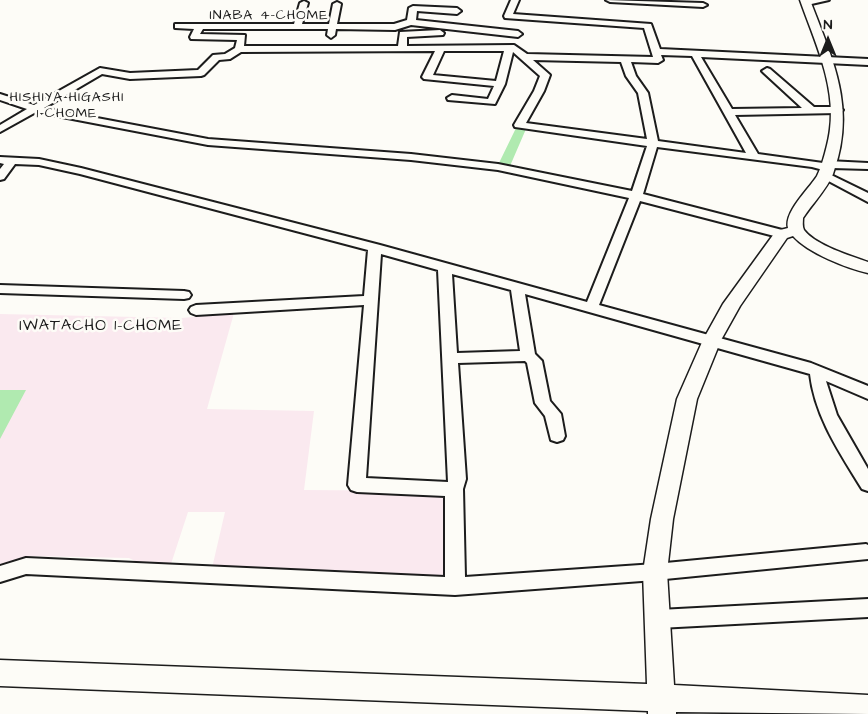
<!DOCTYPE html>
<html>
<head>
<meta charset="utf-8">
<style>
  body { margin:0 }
  #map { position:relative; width:868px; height:714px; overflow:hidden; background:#fdfcf7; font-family:"Architects Daughter",sans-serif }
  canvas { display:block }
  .north { position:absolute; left:803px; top:15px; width:50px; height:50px; -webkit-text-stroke:4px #fdfcf7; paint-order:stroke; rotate:0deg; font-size:14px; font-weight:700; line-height:20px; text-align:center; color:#1c1c1c }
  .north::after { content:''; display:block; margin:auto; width:18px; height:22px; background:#1c1c1c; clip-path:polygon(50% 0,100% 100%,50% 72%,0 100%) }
</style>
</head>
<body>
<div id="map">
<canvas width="868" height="714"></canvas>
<div class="north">N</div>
</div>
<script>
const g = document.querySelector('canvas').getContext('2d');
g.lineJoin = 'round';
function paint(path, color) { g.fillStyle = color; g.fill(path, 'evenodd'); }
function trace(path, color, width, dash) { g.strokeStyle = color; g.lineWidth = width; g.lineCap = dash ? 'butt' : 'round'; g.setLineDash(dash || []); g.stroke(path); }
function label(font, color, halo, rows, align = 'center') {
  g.font = font + ' "Architects Daughter",sans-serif'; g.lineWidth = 5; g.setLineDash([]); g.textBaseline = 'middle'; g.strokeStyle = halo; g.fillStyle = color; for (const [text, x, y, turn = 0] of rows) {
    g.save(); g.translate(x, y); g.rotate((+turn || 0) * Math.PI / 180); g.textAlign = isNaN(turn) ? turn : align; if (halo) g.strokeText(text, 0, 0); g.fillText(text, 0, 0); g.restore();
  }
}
const built = new Path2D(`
  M234,313l-27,96 107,2 -10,79 135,1 8,5 -3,80 -232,-8 13,-56h-37l-18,55h-23l-18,-9 -100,-2 -29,12v-254l182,4z`);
const green = new Path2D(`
  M516,128l10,1 -16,37 -11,-3z
  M0,390h26l-26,49z`);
const minor = new Path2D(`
  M511,0h8l-6,14 138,10 9,25 208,10v6l-167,-8 31,52 70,-1 -38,-35 -2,-2 5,-3 3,1 44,38h24l5,3 -5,3 -103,2 23,39 65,9 5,-2 40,2v6l-36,-1 -5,3 -15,-4 -155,-20 -14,47 143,37 2,3 -6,4 -142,-37 -41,104 212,58 57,23v13l-42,-18 11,34 31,54v22l-6,-2c-22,-36 -47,-72 -52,-115l-285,-80 10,60 7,7 8,40 11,13 4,22 -2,4 -6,2 -6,-2 -6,-24 -10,-13 -8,-40 -2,-2 -67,2 8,116 -3,10 2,88 190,-13 211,-20 2,1v14l-213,21 -200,15 -429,-21 -26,8v-16l26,-8 419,19v-81l-88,-4 -6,-2 -3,-5 16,-180 -168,10 -5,-2 -2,-3 2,-3 5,-2 168,-9 4,-46 -288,-76 -41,-9 -24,-1 -11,15 -4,1v-11l4,-5 -4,-1v-6l39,2 42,9 299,77 207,57 42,-104 -131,-28 -87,-10 -203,-15 -172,-33 -36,20v-7l27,-16 -27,-9v-6l34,11 66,-37 30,5 68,-3 15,-15 12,-1 10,-6 2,-8 -46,-1 -1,-2 4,-8 -19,-1v-4h119l6,-21 4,-2 4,2 -6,21h27l4,-20 4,-2 4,2 -4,20h57l13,-4 2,-12 4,-2 44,2 4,3 -4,3 -40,-3 -1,9 102,11 4,3 -4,3 -107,-12 -16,5 -59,-1 -1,6 -4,3 -4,-3 1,-6h-125l-3,5 45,1 -1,11h154l2,-14 40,-2 4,3 -1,2 -36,2v9l107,-1 13,9 126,3 -9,-29 -139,-10 -1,-2zM435,51l-13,26 2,2 70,7 -6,13 -36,-4 -5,3 1,2 47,4 10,-20 8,-32 27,24 -6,15 -20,34 1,2 132,19 -15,45 -134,-27 -87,-10 -203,-15 -164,-31 58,-34 28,5 71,-3 3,-1 15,-15 11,-1 11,-7zM444,51h60l-8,30 -63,-6zM661,55l31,1 54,97 -88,-12 -10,-48 -12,-17 -5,-14 27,1 5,-3zM533,60l88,2 5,14 12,17 9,46 -121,-16 18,-32 6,-16zM381,254l57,16 10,212 -82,-4zM452,274l59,16 9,61 -63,2z
  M606,0l97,3 4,2 -4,2 -93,-5z
  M810,0h19l-22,5 -4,-2z
  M825,172l43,21v9l-47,-25 -2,-2 2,-2z
  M0,285l184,6 5,1 2,3 -2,3 -5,1 -184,-6z
  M868,599v18l-209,11 -7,-2 -3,-7 3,-7 7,-2z`);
const tertiary = new Path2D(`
  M800,0h10c23,61 47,108 23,174 -6,15 -21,30 -30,44 0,4 -1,8 1,12 11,15 47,26 64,32v11c-22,-5 -60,-20 -75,-37l-6,2 -47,68 -19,34 -24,59 -24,120 -6,53 7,113 194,10v19l-192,-2v2h-28v-3l-648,-25v-26l647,24 -4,-112 8,-53 26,-120 26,-59 20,-36 53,-73 12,-3c-4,-16 20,-38 29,-52 5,-9 12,-36 13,-47 6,-44 -16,-89 -30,-129z`);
const farNeighbourhoodnames = [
  ["INABA 4-CHOME",269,16],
  ["HISHIYA-HIGASHI",67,98],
  ["1-CHOME",67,114]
];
const neighbourhoodNames = [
  ["IWATACHO 1-CHOME",101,327]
];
paint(built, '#fae9ef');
paint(green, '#b0eab0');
trace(minor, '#1c1c1c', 4);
trace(tertiary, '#1c1c1c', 3);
paint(minor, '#fdfcf7');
paint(tertiary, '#fdfcf7');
g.letterSpacing = '1px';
label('14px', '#1c1c1c', '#fdfcf7', farNeighbourhoodnames);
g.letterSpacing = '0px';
g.letterSpacing = '1px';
label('16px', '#1c1c1c', '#fdfcf7', neighbourhoodNames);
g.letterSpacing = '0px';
</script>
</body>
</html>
